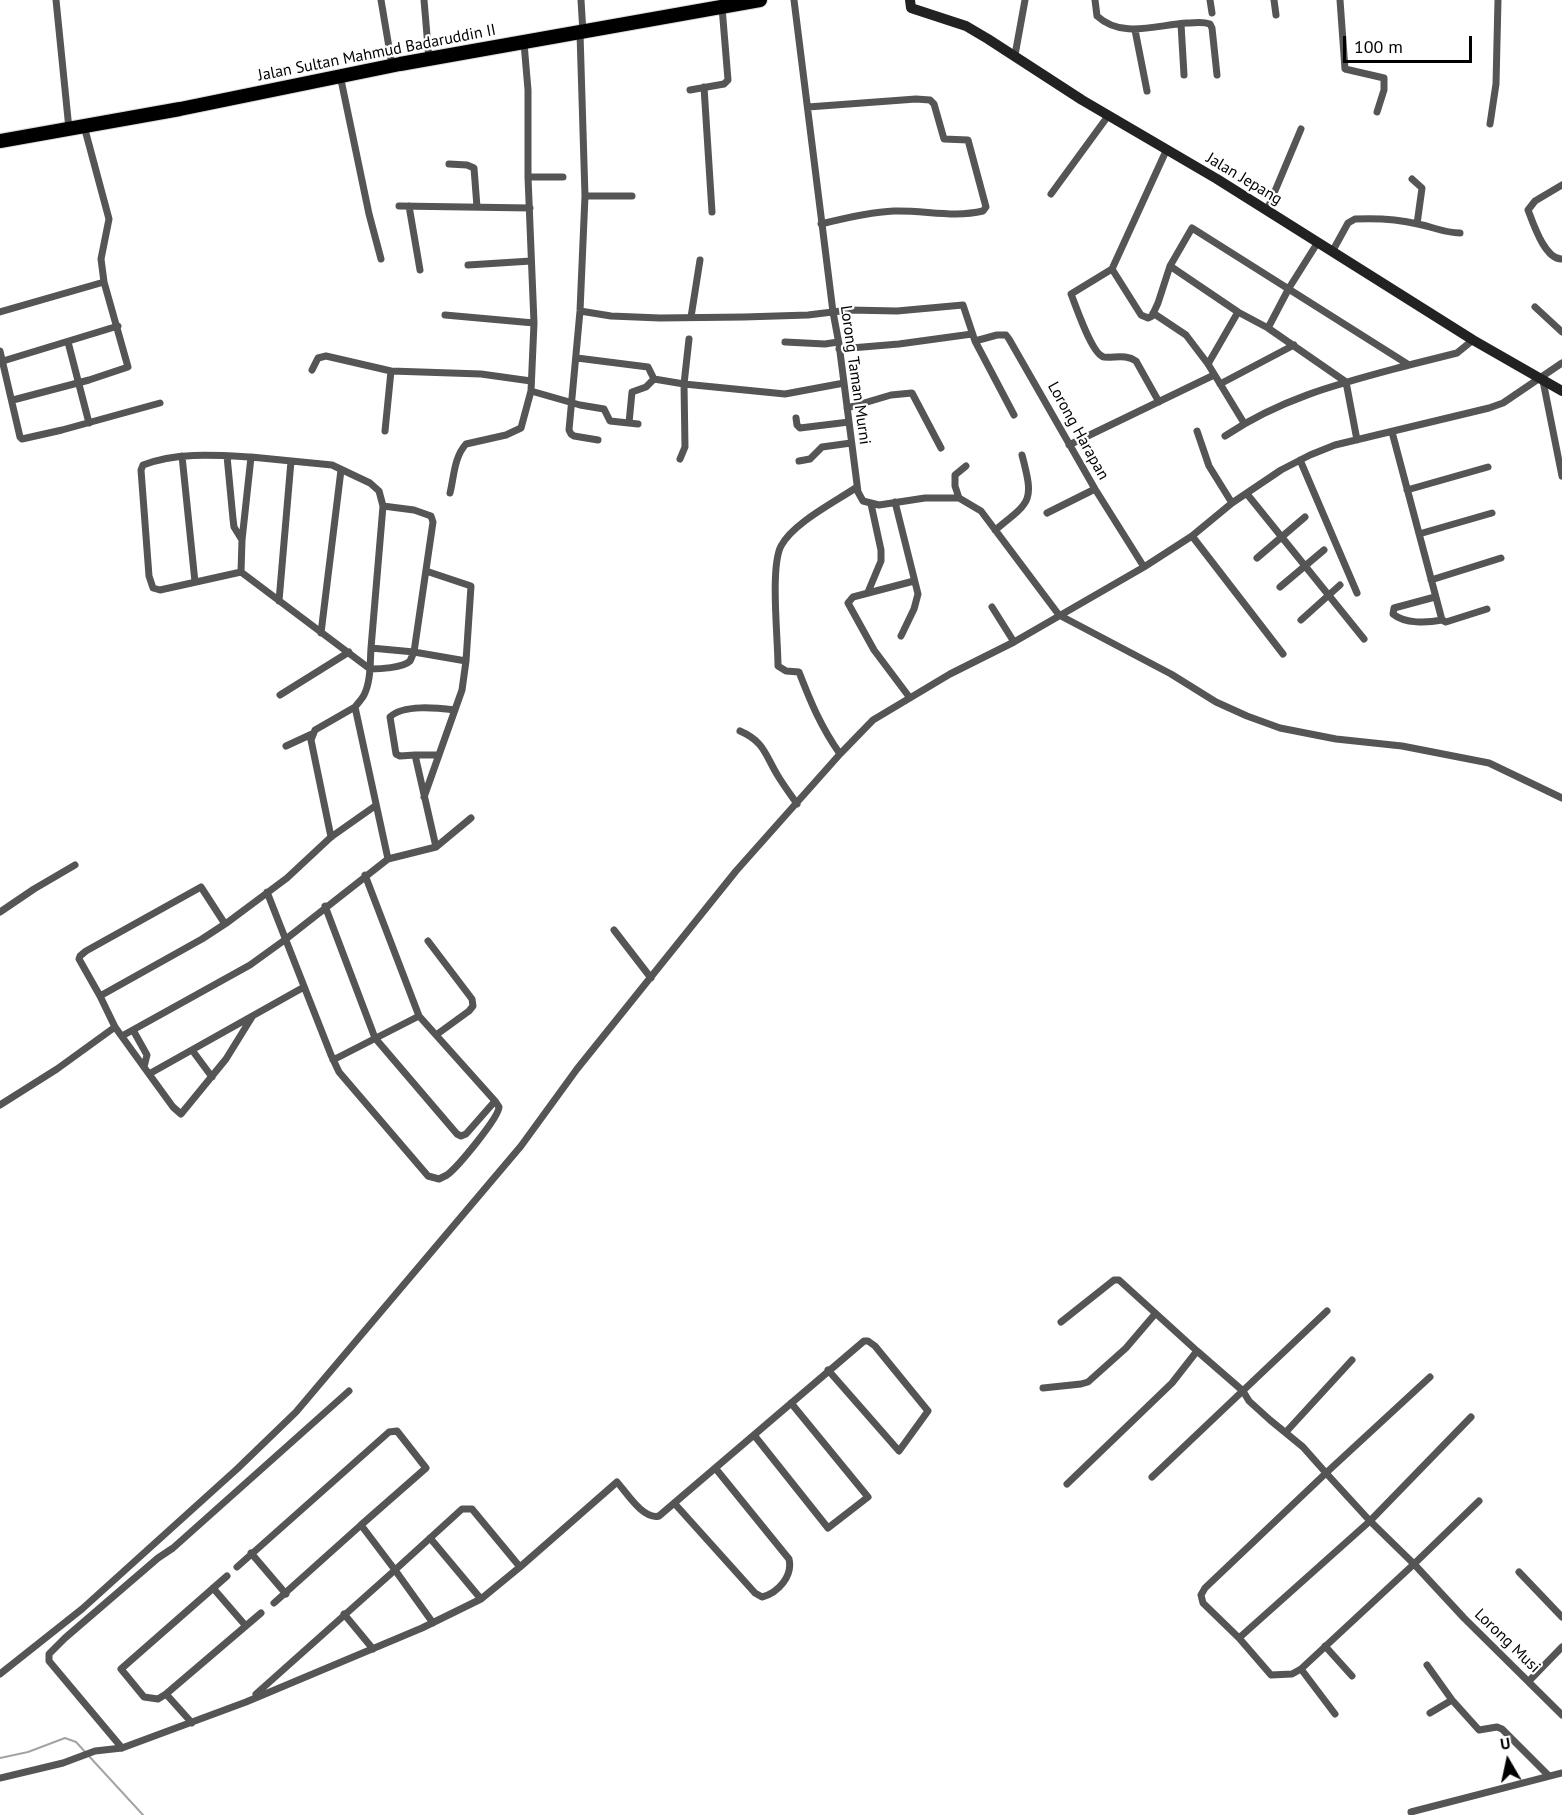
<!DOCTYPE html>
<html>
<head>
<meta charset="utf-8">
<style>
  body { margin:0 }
  #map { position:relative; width:1562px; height:1815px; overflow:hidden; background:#fff; font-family:"PT Sans",sans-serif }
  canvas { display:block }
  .north { position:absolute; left:1478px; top:1731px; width:60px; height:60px; -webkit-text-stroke:4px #fff; paint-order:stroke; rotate:351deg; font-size:16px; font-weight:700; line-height:24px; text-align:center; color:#000 }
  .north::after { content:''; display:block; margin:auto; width:21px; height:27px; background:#000; clip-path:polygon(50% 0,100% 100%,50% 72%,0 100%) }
  .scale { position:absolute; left:1343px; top:36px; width:129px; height:27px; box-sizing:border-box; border:3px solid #000; border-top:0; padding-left:8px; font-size:18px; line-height:21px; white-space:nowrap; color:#000; -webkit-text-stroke:4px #fff; paint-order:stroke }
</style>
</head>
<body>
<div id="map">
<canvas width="1562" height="1815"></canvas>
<div class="north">U</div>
<div class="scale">100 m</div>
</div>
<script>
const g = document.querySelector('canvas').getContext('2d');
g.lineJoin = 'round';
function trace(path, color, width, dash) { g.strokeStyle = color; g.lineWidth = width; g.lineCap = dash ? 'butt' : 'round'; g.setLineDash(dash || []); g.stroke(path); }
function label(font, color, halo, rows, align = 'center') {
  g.font = font + ' "PT Sans",sans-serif'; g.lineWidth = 4.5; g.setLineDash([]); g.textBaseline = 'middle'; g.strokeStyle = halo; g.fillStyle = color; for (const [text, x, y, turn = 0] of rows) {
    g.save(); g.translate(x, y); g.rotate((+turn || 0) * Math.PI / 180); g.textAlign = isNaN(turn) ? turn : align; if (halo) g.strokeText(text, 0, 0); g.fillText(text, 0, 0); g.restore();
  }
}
const stream = new Path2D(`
  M0,1758l28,-6 37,-14 11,4 67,73`);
const street = new Path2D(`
  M56,0l13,129
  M381,0l11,65
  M424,0l5,59
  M581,0l2,33
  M794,0l39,312 6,32 19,148 5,9 16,4 46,-7h34l22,13 78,104 112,59 45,28 31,14 33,12 56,11 66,7 87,17 73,35
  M1095,0l2,16c25,23 59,9 90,7 8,0 15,-2 23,1l2,4 5,47
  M1210,0l2,13
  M1274,0l2,15
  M1340,0l5,69 39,9v12l-7,22
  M1181,24l3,51
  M1135,30l12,61
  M580,33l5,163 -5,115 -11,119 2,4 3,2 24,4
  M1015,55l10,-55
  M340,75l29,139 12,45
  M704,87l8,125
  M690,90l34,-6 4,-4 -6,-73
  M808,107l108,-8 14,1 4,4 10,35 24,1 18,67 -3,4c-29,7 -59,-1 -89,0 -24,1 -49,7 -73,13
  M1490,124l6,-40 2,-84
  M449,164l18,1 7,3 3,39
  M528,177h35
  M1412,179l10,9 -5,36
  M1562,185l-27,16 -7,9c5,13 17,50 34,49
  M1051,194l57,-78
  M585,196h47
  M399,206l131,2
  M409,206l11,64
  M1267,210l34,-81
  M1332,252l16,-29 7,-4c21,-1 42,0 63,5 15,3 27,9 42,9
  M468,265l63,-4
  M1170,266l68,46 30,16 21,-40 29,-46
  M1112,269l29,46 7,3 4,-2 6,-13 12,-37 22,-38 217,137 48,-12 16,-13
  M1535,307l27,25
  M580,311l31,5 49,2 84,-1 64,-2 41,-5 48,1 66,-6 12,36 39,74
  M0,312l104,-30
  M1238,312l-30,52 36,59
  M1153,313l33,22 22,29
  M445,315l89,8 -6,-146v-87l-4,-47
  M691,317l9,-57
  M534,323l-3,68 49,14 24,4 6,12 28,3
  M1268,328l78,54 11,58
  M975,341l22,-6h9l3,4 86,150 49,78
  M68,342l21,81
  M785,342l40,2 13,-2
  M839,349l60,-5 73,-10
  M0,351l20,86 2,2 40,-9 98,-27
  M577,358l71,9 6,12
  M3,361l115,-35
  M312,370l6,-12 8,-2 65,15 90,3 50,7
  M654,379l30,5 101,10 59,-11
  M1543,381l19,95
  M1220,384l74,-39
  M13,400l76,-20 39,-13 -24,-85 -3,-23 8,-40 -25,-93
  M1159,402l-23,-41c-10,-7 -21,-3 -32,-4 -12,-2 -28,-51 -33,-63l41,-25 54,-118
  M847,408l44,-13 21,-2 29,55
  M796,418l1,7 3,3 49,-6
  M629,423l3,-31 14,-5 8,-8
  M385,431l6,-60
  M1197,431l12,35 23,37
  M1392,432l50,188 4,2 41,-13
  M1225,436c58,-39 117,-53 184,-71
  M1069,445l145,-70
  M182,456l13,126
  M227,456l6,63 1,8 8,13
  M680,459l5,-12 -1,-63 5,-45
  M1300,460l57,133
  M799,461l11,-2 12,-12 29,-4
  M1407,490l81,-23
  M450,493c4,-16 4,-36 16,-49l40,-9 15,-7 10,-37
  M1247,494l117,145
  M959,498l-4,-12v-11l11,-9
  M895,502l23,92 -4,15 -13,27
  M1047,513l48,-24
  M995,530c37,-29 39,-29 27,-75
  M1419,534l73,-21
  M1192,536l91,118
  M1257,558l48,-41
  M426,571l45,15 -5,75
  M241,572l-81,18 -7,-2 -4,-12 -8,-106 2,-5c34,-13 72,-10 108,-8
  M1431,580l70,-22
  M1280,587l44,-37
  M868,592l13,-31v-11l-10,-46
  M1435,597l-41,11 -1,6c12,10 34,9 49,6
  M279,601l12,-140
  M992,607l22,35
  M1301,620l39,-35
  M321,633l20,-163
  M371,648l43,4 52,9 -4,29 -38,107
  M280,695l69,-43
  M910,698l-36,-48 -26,-47 5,-6 61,-16
  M740,731c25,11 25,24 38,45 6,10 13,19 19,28
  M286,746l26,-12
  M840,754c-19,-27 -29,-51 -41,-82l-13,-1 -8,-5c0,-27 -8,-99 3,-120 12,-23 54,-44 76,-59
  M415,755h24
  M331,837l-20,-97 4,-10 40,-23
  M436,847l35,-29
  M388,859l48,-12 -21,-92 -15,1 -4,-2 -6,-37c13,-13 48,-9 65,-7
  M267,892l64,163 8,17 89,104 11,3c0,0 8,-4 8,-4 11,-8 52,-58 52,-68l-4,-6
  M325,906l50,132 82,96 4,2 5,-2 29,-33 -76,-85 -54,-141
  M0,912l34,-23 41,-24
  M614,930l37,48
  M428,941l44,58 1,7 -4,5 -33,24
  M100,996l-21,-37 1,-3 6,-5 115,-64 24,37
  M115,1027l34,47 155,-87
  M133,1030l14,25 -3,12
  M122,1036l128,-71 36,-26 102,-80 -33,-152c3,-4 7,-8 9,-12 7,-14 6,-32 7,-47l12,-142 -4,-15 -9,-8 -38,-18 -81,-8 -9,83 -1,32 129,97c9,0 33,-1 40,-8 1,-2 3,-7 4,-9l19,-130 -2,-6 -17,-6 -31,-4
  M192,1050l20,27
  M333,1060l86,-44
  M149,1074l24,33 8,7 45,-55 26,-42
  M0,1105l57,-36 58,-42 -15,-31 102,-57 26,-17 59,-44 44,-41 44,-31
  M1061,1322l53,-42h5l78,71
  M1043,1388l38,-4 7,-2 38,-34 29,-34
  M1471,1417l-101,104 -44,-48 -121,115 -4,7 2,8 36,35 32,37 21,-1 9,-5 113,-105 50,54 98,97
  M1286,1432l66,-72
  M754,1435l74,93 40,-31 -77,-94
  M1152,1477l175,-166
  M1067,1484l105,-101 25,-32 46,40 6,10 21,19 33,27 23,26 104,-96
  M675,1504l80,89 7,4c16,-4 31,-21 27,-38l-73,-90
  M430,1538l51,61
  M251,1553l35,41
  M237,1567l152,-135 8,-1 29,37 -65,57
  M520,1567l97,-85c10,11 26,38 42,34l205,-175h4l7,5 53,65 -29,40 -71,-81
  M1519,1572l43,45
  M213,1588l32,37
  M344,1614l29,35
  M1239,1638l131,-117 44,43 65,-63
  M1325,1646l27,30
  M1427,1665l25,35 27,30 18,-3 5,2 47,47
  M1301,1669l34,45
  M0,1674l82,-65 155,-140 59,-57 225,-266 56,-77 159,-198 104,-117 33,-34 77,-46 64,-32 130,-75 48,-31 40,-33 49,-33 29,-15 25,-10 154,-37 14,-5 59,-40
  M1529,1681l33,-34
  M166,1694l-8,5 -14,-2 -23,-28 106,-93
  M256,1694l139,-124 -34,-45 -87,78
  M1430,1713l22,-13
  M192,1723l-26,-29 95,-81
  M122,1748l-73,-87v-7l16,-16 93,-80 15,-10 176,-157
  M0,1778l63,-15 32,-12 27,-3 124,-46 176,-74 59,-29 39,-32 -48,-58h-10l-67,61 38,53
  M1411,1812l151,-39`);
const secondary = new Path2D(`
  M910,0l1,8 55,18 22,13 94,61 135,79 256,161 89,51`);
const highway = new Path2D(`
  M0,141l180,-32 220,-45 360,-64`);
const streetNames = [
  ["Jalan Sultan Mahmud Badaruddin II",377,53,-11],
  ["Jalan Jepang",1244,179,31],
  ["Lorong Taman Murni",855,375,82],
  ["Lorong Harapan",1078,431,61],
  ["Lorong Musi",1507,1641,44]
];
trace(stream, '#a3a3a3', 2);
trace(highway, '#dbdbdb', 16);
trace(street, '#555', 7);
trace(secondary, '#222', 10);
trace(highway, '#000', 14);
label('16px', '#000', '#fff', streetNames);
</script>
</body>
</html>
